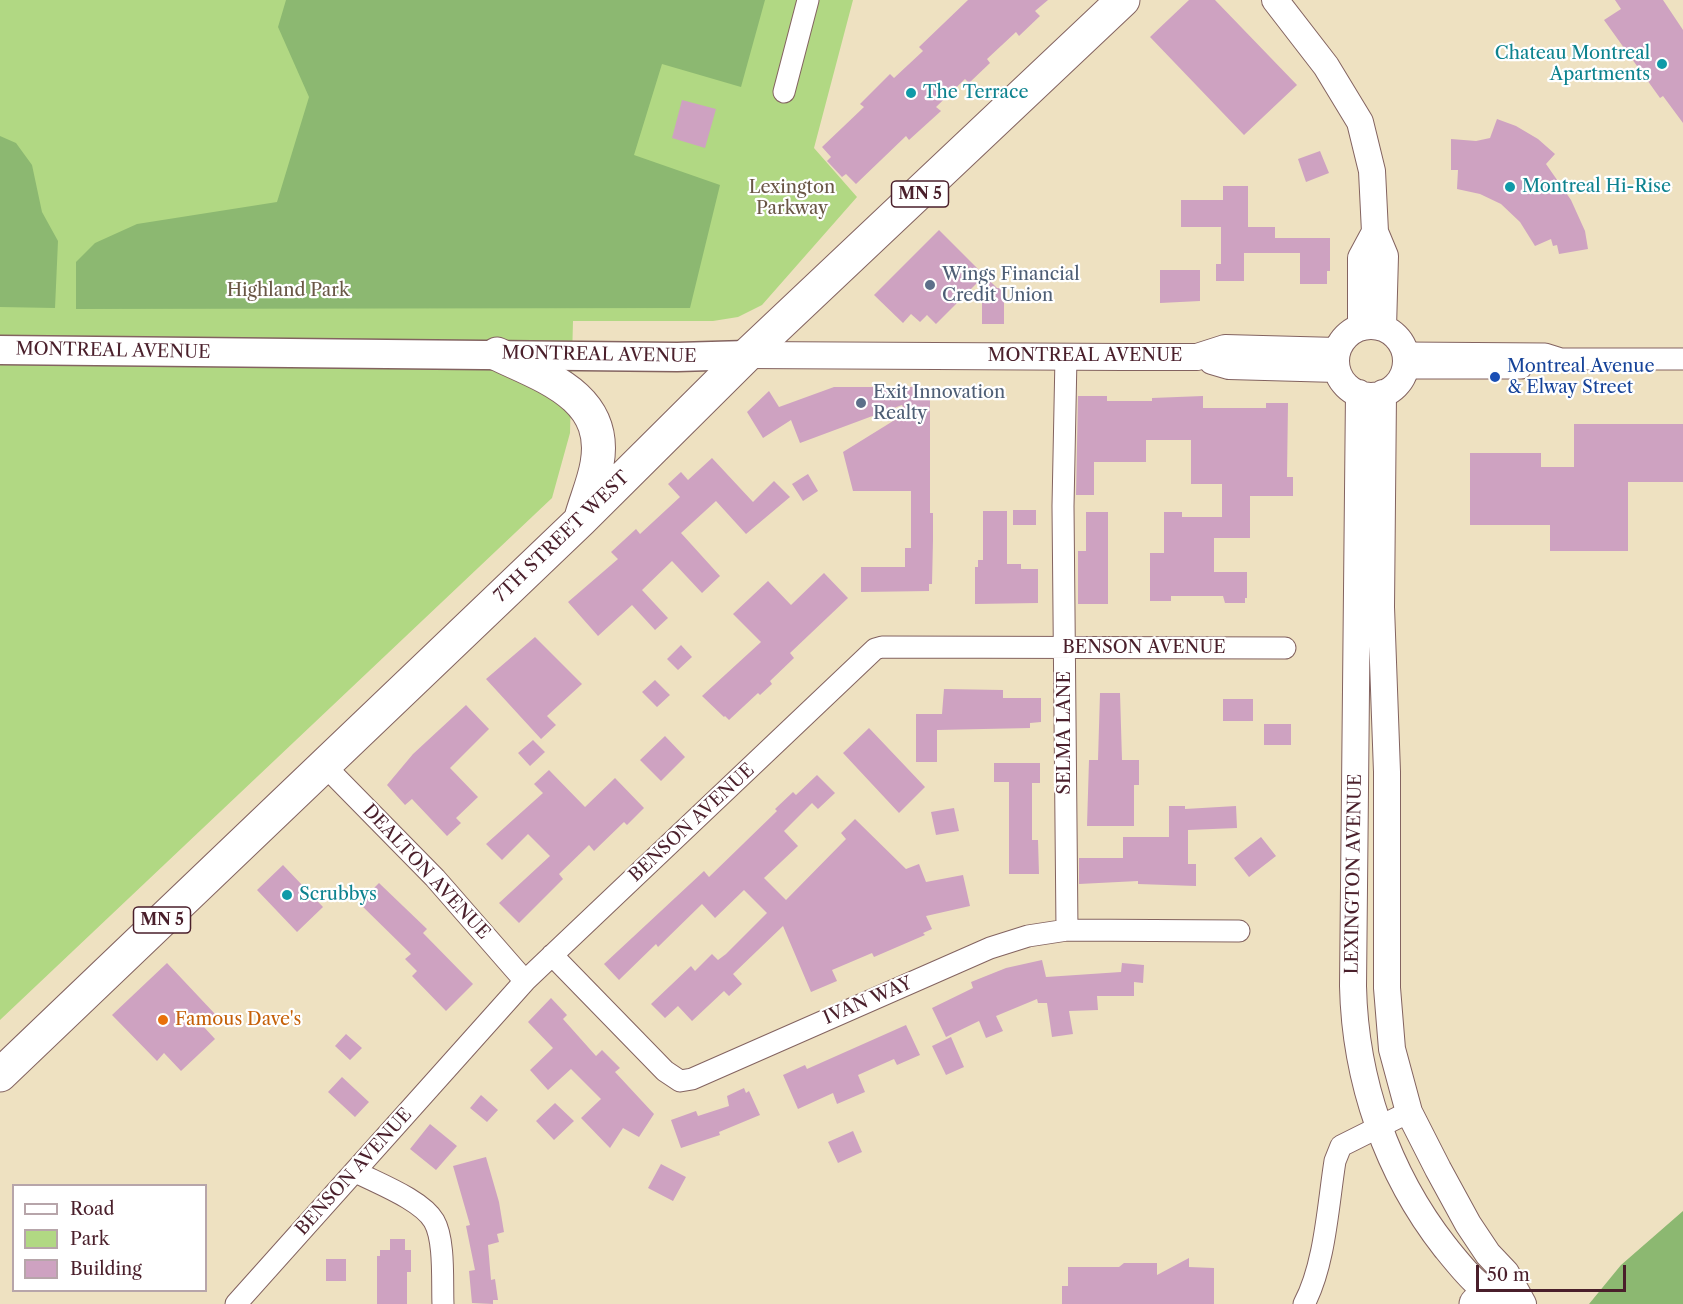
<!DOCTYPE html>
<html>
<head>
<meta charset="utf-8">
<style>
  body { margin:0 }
  #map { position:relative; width:1683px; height:1304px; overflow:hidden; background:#eee1c1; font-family:"Libre Caslon Text",serif }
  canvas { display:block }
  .legend { position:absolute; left:12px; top:1184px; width:195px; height:108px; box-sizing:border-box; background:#fff; border:2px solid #b7a5aa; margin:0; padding:8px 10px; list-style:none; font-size:18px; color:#4a1f2b }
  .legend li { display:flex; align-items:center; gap:12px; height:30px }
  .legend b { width:30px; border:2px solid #b7a5aa }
  .scale { position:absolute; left:1476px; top:1265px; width:150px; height:27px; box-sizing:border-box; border:3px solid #4a1f2b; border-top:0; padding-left:8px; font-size:18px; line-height:21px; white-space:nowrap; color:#4a1f2b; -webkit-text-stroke:4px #fff; paint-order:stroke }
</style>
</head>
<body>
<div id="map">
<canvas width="1683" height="1304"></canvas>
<ul class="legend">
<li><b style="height:8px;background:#fff"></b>Road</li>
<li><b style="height:16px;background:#b1d883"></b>Park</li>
<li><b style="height:16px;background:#cea2c1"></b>Building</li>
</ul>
<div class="scale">50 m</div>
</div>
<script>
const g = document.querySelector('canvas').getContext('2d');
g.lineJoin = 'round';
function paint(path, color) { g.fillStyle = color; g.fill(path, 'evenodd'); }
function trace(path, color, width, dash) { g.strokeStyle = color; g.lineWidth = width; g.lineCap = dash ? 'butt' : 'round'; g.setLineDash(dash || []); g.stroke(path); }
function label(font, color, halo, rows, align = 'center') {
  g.font = font + ' "Libre Caslon Text",serif'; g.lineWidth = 4.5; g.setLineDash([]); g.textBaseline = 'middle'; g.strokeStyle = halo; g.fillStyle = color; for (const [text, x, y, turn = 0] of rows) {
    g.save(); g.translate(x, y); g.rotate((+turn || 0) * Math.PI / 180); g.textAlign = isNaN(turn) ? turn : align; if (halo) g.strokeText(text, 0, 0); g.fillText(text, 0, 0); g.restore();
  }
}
const green = new Path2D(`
  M0,0h853l-39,148 43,49 -95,108 -24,12 -25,4h-140l-3,112 -18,65 -552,522z`);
const forest = new Path2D(`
  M286,0h479l-24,87 -79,-23 -28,91 86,30 -30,123 -614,1v-47l19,-19 42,-19 140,-22 32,-105 -31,-70z
  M0,136l16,7 16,22 10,47 16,29 -3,67 -55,-1z
  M1683,1211v93h-94l32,-39z`);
const building = new Path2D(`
  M968,0h80l-13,11 5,5 -21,20 -3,-4 -29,27 3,4 -21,20 -4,-4 -29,28 5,4 -32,29 -3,-4 -50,48 -10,-10 -4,3 -15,-16 4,-4 -9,-10 42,-40 -4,-3 30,-30 4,4 29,-27 -4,-4z
  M1189,0h26l82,85 -53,50 -94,-98z
  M1615,0h48l20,30v93l-20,-27 -3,2 -56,-78 17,-11z
  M682,100l34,9 -11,39 -33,-10z
  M1497,119l19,7 22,13 17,15 -9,10 25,36 14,31 3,18 -29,5 -2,-9 -4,1 -2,-7 -16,7 -15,-24 -19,-18 -21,-10 -23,-5 1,-19h-7v-31l25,2 14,-3z
  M1320,151l9,22 -23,9 -8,-23z
  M1223,186h25v41h27v11h55v33h-3v13h-27v-31h-56v28h-28v-17h5v-37h-40v-27h42z
  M939,230l58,58h7v36h-22v-46l-46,46 -9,-9 -7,7 -9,-8 -8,9 -29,-28z
  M1160,270h40v31l-40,2z
  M834,387h96v126h3v27l-1,44h-3v7l-68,1v-25h44v-19h6v-57h-58l-10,-39 63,-39 -4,-8 -102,38 -9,-23 -28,18 -16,-26 22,-21 10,16z
  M1078,396h29v5h45v-3l51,-2v12h63v-5h22l-1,74h6v19h-43v42h-36v34h33v26h-2v5h-20l-2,-7h-52v5h-21v-48h14v-41h18v5h40v-33h-31v-44h-45v22h-52v33h-18z
  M1574,424h109v58h-55v69h-78v-26h-80v-72h71v14h33z
  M712,458l41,44 21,-21 16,16 -44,37 -30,-33 -35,32 39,43 -18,17 -30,-32 -30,29 26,28 -13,12 -23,-25 -34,31 -30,-34 50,-43 -7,-7 25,-23 4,5 40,-37 -12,-13 13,-12 7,8z
  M808,474l10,17 -15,10 -11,-17z
  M1013,510h23v15h-23z
  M983,511h24v53h14v5h17v34l-63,1v-37h3v-7h5z
  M1086,512h22v92h-30v-53h8z
  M824,573l24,25 -58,55 4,5 -24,23 2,3 -12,11 -2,-2 -29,27 -4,-4 -1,1 -22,-21 59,-54 -28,-28 35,-33 23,24z
  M535,637l47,47 -35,32 9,9 -15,14 -55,-60z
  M681,645l11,12 -14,13 -11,-11z
  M655,680l15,15 -13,12 -15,-15z
  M944,689l59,1v8h38v24l-11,1v5l-93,2v32h-21v-48h26z
  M1100,693h20l2,67h17v25h-5v41h-47l2,-66h9z
  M1223,699h30v22h-30z
  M466,705l23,24 -39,39 28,29 -22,21 5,5 -14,13 -35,-37 -7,6 -18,-20 26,-31z
  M1264,724h27v21h-27z
  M869,728l56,59 -26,26 -56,-60z
  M665,736l20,21 -24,24 -21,-21z
  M533,740l12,12 -15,14 -12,-13z
  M994,763h46v20h-8v57h6l1,34h-30v-92h-15z
  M549,770l36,37 30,-29 29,30 -17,17 -3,-3 -30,29 -5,-6 -30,29 4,5 -44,44 -20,-20 51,-47 -22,-22 -26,26 -16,-16 57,-51 -9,-9z
  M817,775l18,18 -17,16 -6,-6 -28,28 14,15 -34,32 22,22 60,-61 -5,-6 14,-14 51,50 13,-5 7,18 37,-7 7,31 -44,10 6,13 -9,4 2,2 -51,22 -2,-4 -40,17 5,11 -26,11 -28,-66 -50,48 9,10 -13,12 -5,-5 -32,30 -14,-15 -13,12 -14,-14 40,-38 4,5 17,-17 6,6 8,-6 41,-41 -23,-23 -29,28 -13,-14 -44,43 -2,-3 -37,36 -15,-16 100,-93 5,6 68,-66 -2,-2 18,-17 3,3z
  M1169,806h16v3l51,-3 1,22 -49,2v34h8v22l-58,-2v-3l-59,3v-26h44v-21h46z
  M954,808l5,23 -23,4 -5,-23z
  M1261,837l15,19 -27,21 -15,-19z
  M283,865l40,42 -26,25 -40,-42z
  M379,883l48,46 -4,4 50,51 -27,27 -34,-35 5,-5 -12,-12 6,-5 -52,-51z
  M1042,960l4,17 75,-5 1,-9 22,2 -1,18 -9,-1v14h-37l1,14 -29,1 4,23 -21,3 -5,-34h-9l-1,-4 -41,17 7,15 -17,7 -7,-17 -33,16 -14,-29 41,-20 -2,-6 35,-14z
  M167,963l48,51 -12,12 12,13 -34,32 -17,-18 -7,8 -45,-46z
  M551,998l16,17 -4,4 33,37 6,-6 18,18 -5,4 39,42 -15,23 -16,-9 -13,20 -29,-30 20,-19 -30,-30 -23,21 -18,-20 23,-22 -25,-26z
  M906,1025l14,30 -23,10 -3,-6 -36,16 7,17 -28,12 -4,-11 -35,16 -15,-34 22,-10 2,4z
  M346,1034l16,14 -12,12 -15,-14z
  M951,1037l13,30 -18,8 -14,-29z
  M342,1077l27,25 -14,15 -27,-25z
  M744,1088l2,5 3,-2 11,24 -41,17 1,3 -39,13 -10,-28 25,-9 2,5 31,-10 -2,-10z
  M481,1095l17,15 -11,12 -17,-14z
  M555,1103l19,18 -20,19 -18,-19z
  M430,1124l27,22 -21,24 -26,-21z
  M853,1131l9,21 -24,11 -10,-21z
  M486,1157l13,45 5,30 -7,2 2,8 -11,3 3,35 4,-1 3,21h-5v4l-21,-1 -3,-32 6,-1 -9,-44 4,-1 -17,-59z
  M661,1164l25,13 -13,24 -25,-13z
  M390,1239h15v11h6v22h-4v32h-30v-48h3v-6h10z
  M1189,1258v9l25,1v36h-152v-18h6v-19h51l5,-4h33v12z
  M326,1259h20v22h-20z`);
const minor = new Path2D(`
  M784,92l24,-92
  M1405,353l140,1 16,5h122
  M1066,357l-3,149 4,424
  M1405,368h116
  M324,765l111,113 90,103
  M552,955l113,116 15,10 12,-2 298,-131 38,-12 39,-6 172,1
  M356,1172c21,11 66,28 78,49 11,19 8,61 9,83
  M236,1304l289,-323 350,-332 7,-2 403,1
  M1304,1304c21,-39 24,-99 31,-143l6,-15 68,-34`);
const tertiary = new Path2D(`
  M1275,0l51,66 34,56 12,49 3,61 10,24 -2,72
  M1336 361a35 35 0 1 1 70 0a35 35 0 1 1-70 0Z
  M1361,327v-69l14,-26
  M747,355l377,2h73l28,-9 112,3
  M1212,361l17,5 108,3
  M1359,393l-6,593c2,94 34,187 92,261 21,26 34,43 64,57
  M1383,393l-2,214 6,165v216l5,61 17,63 29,57 30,55 20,30 18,19 17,31`);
const secondary = new Path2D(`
  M0,350l677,7 70,-2`);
const primary = new Path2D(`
  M497,354c49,23 112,43 100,110 -3,18 -11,36 -16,54
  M0,1075l581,-555 166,-165 376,-355`);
const trunk = new Path2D(`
  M1476,1304l10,-10`);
const markers = [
  [1662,64,6,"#0f9aa8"],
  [911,93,6,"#0f9aa8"],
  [1510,187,6,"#0f9aa8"],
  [930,285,6,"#5c6f8a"],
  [1495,377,6,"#1a4fb4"],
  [861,403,6,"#5c6f8a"],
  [287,895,6,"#0f9aa8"],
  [163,1020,6,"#e8710a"]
];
const shields = [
  [920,194,57],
  [162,920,57]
];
const shieldNames = [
  ["MN 5",920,194],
  ["MN 5",162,920]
];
const cultureNames = [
  ["Chateau Montreal",1650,54,"right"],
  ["Apartments",1650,75,"right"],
  ["The Terrace",923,93],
  ["Montreal Hi-Rise",1522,187],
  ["Scrubbys",299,895]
];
const parkNames = [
  ["Lexington",792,188],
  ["Parkway",792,209],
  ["Highland Park",288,291]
];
const serviceNames = [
  ["Wings Financial",942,275],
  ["Credit Union",942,296],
  ["Exit Innovation",873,393],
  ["Realty",873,414]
];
const streetNames = [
  ["MONTREAL AVENUE",113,351,1],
  ["MONTREAL AVENUE",599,355,1],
  ["MONTREAL AVENUE",1085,356],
  ["7TH STREET WEST",562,537,-44],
  ["BENSON AVENUE",1144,648],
  ["SELMA LANE",1065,733,-90],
  ["BENSON AVENUE",692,823,-43],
  ["DEALTON AVENUE",426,872,47],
  ["LEXINGTON AVENUE",1354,874,-89],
  ["IVAN WAY",868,1001,-23],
  ["BENSON AVENUE",354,1172,-48]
];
const transitNames = [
  ["Montreal Avenue",1507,367],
  ["& Elway Street",1507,388]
];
const foodNames = [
  ["Famous Dave's",175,1020]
];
paint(green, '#b1d883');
paint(forest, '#8cb871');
paint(building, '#cea2c1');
trace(minor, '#836360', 23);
trace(tertiary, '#836360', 28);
trace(secondary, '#836360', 31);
trace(primary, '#836360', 35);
trace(trunk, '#836360', 35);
trace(minor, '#fff', 21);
trace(tertiary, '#fff', 26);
trace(secondary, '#fff', 28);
trace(primary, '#fff', 33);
trace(trunk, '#fff', 33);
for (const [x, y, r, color] of markers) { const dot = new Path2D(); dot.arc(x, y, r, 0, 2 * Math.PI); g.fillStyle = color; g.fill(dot); trace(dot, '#fff', 2); }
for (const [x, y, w] of shields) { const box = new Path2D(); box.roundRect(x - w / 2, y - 13, w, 26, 4.5); g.fillStyle = '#fff'; g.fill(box); trace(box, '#4a1f2b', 1.5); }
label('bold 16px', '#4a1f2b', null, shieldNames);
label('18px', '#0d838f', '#fff', cultureNames, 'left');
label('18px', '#695645', '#fff', parkNames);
label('18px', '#4e5e75', '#fff', serviceNames, 'left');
label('18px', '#4a1f2b', '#fff', streetNames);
label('18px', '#164399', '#fff', transitNames, 'left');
label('18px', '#c56008', '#fff', foodNames, 'left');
</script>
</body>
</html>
